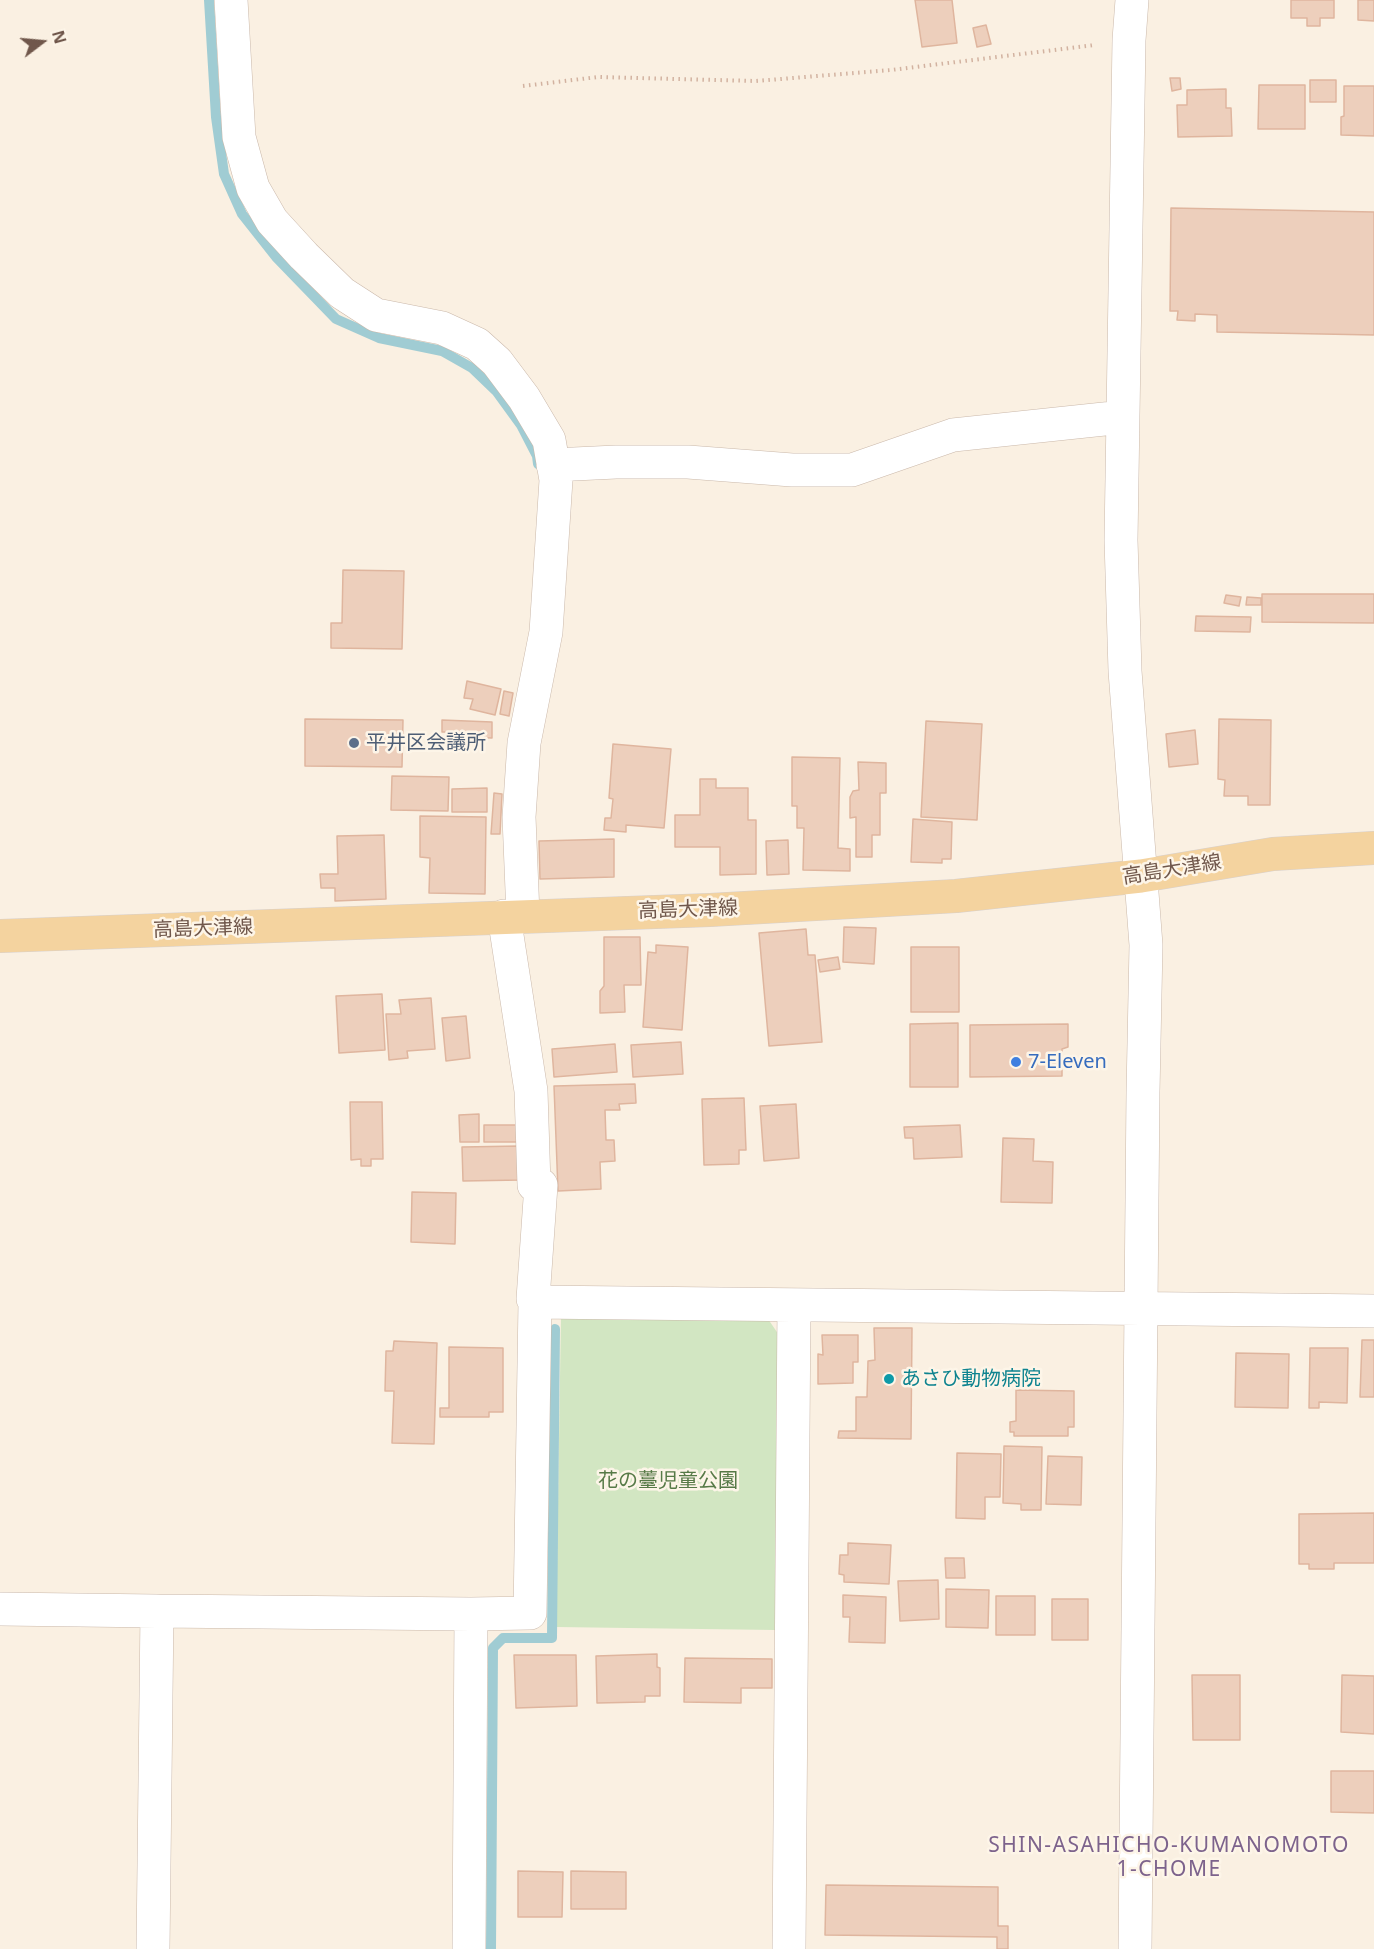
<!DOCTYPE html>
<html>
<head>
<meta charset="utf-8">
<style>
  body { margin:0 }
  #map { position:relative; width:1374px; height:1949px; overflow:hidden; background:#faf0e2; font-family:"Noto Sans",sans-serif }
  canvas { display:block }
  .north { position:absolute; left:12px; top:12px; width:60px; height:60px; -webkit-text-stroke:4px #fdf5e8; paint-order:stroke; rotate:74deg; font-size:16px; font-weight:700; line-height:24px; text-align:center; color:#70574b }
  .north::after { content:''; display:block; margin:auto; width:21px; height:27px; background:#70574b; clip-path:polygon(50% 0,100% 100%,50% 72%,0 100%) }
</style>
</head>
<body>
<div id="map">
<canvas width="1374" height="1949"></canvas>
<div class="north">N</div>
</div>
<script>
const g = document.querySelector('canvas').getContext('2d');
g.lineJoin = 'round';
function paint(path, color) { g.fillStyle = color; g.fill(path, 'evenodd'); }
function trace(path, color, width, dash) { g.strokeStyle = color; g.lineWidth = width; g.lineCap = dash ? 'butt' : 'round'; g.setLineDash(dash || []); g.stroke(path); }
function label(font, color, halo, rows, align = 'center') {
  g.font = font + ' "Noto Sans","Noto Sans JP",sans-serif'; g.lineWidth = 5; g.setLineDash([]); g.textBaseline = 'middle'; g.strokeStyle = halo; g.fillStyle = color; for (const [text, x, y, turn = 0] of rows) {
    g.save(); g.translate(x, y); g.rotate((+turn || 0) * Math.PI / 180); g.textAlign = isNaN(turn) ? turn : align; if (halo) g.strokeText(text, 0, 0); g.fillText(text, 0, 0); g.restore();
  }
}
const green = new Path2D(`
  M561,1315l207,4 11,16 -4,295 -219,-3z`);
const stream = new Path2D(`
  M209,0l7,117 8,57 18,40 34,43 60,62 43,19 63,13 30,17 25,24 24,33 16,31 1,8
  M491,1949l2,-301 10,-10h49l3,-309`);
const building = new Path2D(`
  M915,0h37l5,43 -35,4z
  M1291,0h43v18h-14v8h-13v-8h-16z
  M1358,0h16v21l-16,-1z
  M986,25l5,19 -14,3 -4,-19z
  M1170,78h10l1,11 -9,2z
  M1310,80h26v22h-26z
  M1259,85h46v44h-47z
  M1344,86h30v50l-33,-1v-18l3,-1z
  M1226,89v19h5l1,28 -54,1 -1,-32h10v-15z
  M1171,208l203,4v123l-157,-3v-17l-22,-1v7l-18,-1 1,-9h-8z
  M343,570l61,1 -2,78 -71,-1v-25h11z
  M1262,594h112v29l-112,-1z
  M1226,595l15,2 -2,9 -15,-3z
  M1247,597l14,1v7h-15z
  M1196,616l55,1 -1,15 -55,-1z
  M467,681l34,8 -6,26 -25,-6 3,-10 -9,-1z
  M504,691l9,2 -4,23 -9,-2z
  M305,719l98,1 -1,47 -97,-1z
  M1219,719l52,1 -1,85h-22v-9h-24l1,-16 -7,-1z
  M442,720l50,2v16l-41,-1v-5h-9z
  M926,721l56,3 -5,96 -56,-3z
  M1195,730l3,34 -29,3 -3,-33z
  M613,744l58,5 -7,79 -38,-3v7l-22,-2 1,-12h6l2,-19 -4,-1z
  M792,757l48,1 -2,90 12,1v22l-47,-1 1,-42h-7v-22h-5z
  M858,762l28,1v30h-6v42h-8v22h-16v-40l-6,1v-21l3,-6 6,-1z
  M392,776l57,1 -1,34 -57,-1z
  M700,779h16v9h32v32h8v54l-36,1v-28h-45v-32h25z
  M487,788v24h-35v-23z
  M494,793l8,1 -2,40h-9z
  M420,816l66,1 -1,77 -56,-1 1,-35 -10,-1z
  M913,819l39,3 -1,37h-9v4l-31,-1z
  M384,835l2,64 -51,2v-13h-14l-1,-14h18l-1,-38z
  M614,839v38l-74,2 -1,-38z
  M788,840l1,34 -22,1 -1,-34z
  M844,927l32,1 -2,36 -31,-2z
  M806,929l2,26h7l7,87 -53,4 -10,-113z
  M604,937h36l1,48h-17l1,27 -25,1v-22l4,-5z
  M656,945l32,2 -6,83 -39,-3 5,-75 8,1z
  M911,947h48v65h-48z
  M838,957l2,12 -20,3 -2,-12z
  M382,994l3,56 -46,3 -3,-57z
  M431,998l4,51 -28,2 1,7 -19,2 -3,-46h15l-2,-14z
  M466,1016l4,42 -24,3 -4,-43z
  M958,1023v64h-48v-63z
  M1068,1024v23l-6,2v27l-92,1v-52z
  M681,1042l2,32 -50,3 -2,-32z
  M615,1044l2,28 -63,5 -2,-28z
  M635,1084l1,19 -17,1 1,6h-15l1,30h8l1,21 -15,1 1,27 -43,2 -4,-105z
  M744,1098l2,52h-7v14l-35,1 -2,-66z
  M350,1102h32l1,57h-12v7h-10v-7l-10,1z
  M796,1104l3,54 -35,3 -4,-55z
  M479,1114v28h-19l-1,-27z
  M484,1125h35l1,17h-36z
  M960,1125l2,32 -48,2 -1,-21h-8l-1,-11z
  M1003,1138l31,1 -1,22 20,1 -1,41 -51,-1z
  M520,1146l1,34 -58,1 -1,-34z
  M412,1192l44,1 -1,51 -44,-2z
  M874,1328h38l-1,111 -73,-1 1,-7h17v-34h11l1,-36 7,-1z
  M822,1335h36v27h-5v21l-35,1v-30l5,1z
  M1362,1340h12v57h-14z
  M394,1341l43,2 -3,101 -42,-1 2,-52h-9l1,-40h7z
  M449,1347l54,1v64h-14v5h-49v-9h9z
  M1310,1348h38l-1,55 -28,-1v6h-10z
  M1236,1353l53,1 -1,54 -53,-1z
  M1016,1390l58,1v36h-6v9h-54v-4h-4v-10l6,-1z
  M1004,1446l38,1 -1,63h-20v-6l-18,-1z
  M957,1453l44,1 -1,43h-15v22l-29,-1z
  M1048,1456l34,1 -1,48 -35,-1z
  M1374,1513v50h-40v6h-25v-5h-10v-50z
  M848,1543l43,2 -2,39 -45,-2v-7l-5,-1 1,-19h8z
  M945,1558h19l1,20h-19z
  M938,1580l1,39 -39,2 -2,-40z
  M946,1589l43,1 -1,38 -42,-1z
  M843,1595l43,2 -1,46 -36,-1 1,-25h-7z
  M996,1596h39v39h-39z
  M1052,1599h36v41h-36z
  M657,1654v13l3,1v28h-15v6l-48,1 -1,-47z
  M514,1655h62l1,51 -61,2z
  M685,1658l87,1v29h-31v15l-57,-1z
  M1192,1675h48v65h-47z
  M1342,1675l32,1v58l-33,-2z
  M1331,1771h43v42l-43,-1z
  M518,1871l45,1 -1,45h-44z
  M571,1871l55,1v37h-55z
  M826,1885l172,2v39h10v23h-11v-12l-172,-2z`);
const path = new Path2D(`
  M523,86l75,-9 158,4 135,-11 204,-25`);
const minor = new Path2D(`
  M231,0l8,137 14,51 19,33 32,35 38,37 34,22 66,13 35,16 20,18 27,36 25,42 7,40 -10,152 -22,111 -5,74 4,98
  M1132,0l-3,40 -8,500 4,131 21,274 -3,147 -8,857
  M553,465l63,-3h72l104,8h60l101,-35 170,-18
  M535,1302l839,9
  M0,1609l157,2
  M153,1949l4,-338 314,3 59,-1 5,-311 -2,-3 8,-114h-7l-3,-94 -27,-175
  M469,1949l2,-335
  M789,1949l5,-644`);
const major = new Path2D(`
  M0,936l710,-26 246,-14 185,-20 132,-22 101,-6`);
const markers = [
  [354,743,6,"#5c6f8a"],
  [1016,1062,6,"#3f7fe0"],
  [889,1379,6,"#0f9aa8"]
];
const serviceNames = [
  ["平井区会議所",366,743]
];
const streetNames = [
  ["高島大津線",1172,870,-9],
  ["高島大津線",688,910,-2],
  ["高島大津線",203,929,-2]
];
const shopNames = [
  ["7-Eleven",1028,1062]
];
const cultureNames = [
  ["あさひ動物病院",901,1379]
];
const parkNames = [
  ["花の薹児童公園",668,1481]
];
const neighbourhoodNames = [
  ["SHIN-ASAHICHO-KUMANOMOTO",1169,1846],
  ["1-CHOME",1169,1870]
];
paint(green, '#d2e6c2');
trace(stream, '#a0ccd3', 10);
paint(building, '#edcfbc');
trace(building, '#dfb59e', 1.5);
trace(minor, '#cab8aa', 34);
trace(major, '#d7d0cd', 34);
trace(path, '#d2b2a0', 4, [1.5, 4.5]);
trace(minor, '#fff', 33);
trace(major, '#f4d39f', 33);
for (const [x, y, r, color] of markers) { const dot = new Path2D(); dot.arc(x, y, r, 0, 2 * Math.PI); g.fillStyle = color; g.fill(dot); trace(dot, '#fdf5e8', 2); }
label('20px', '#4e5e75', '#fdf5e8', serviceNames, 'left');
label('20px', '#70574b', '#fdf5e8', streetNames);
label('20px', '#366cbe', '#fdf5e8', shopNames, 'left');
label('20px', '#0d838f', '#fdf5e8', cultureNames, 'left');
label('20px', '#577a47', '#fdf5e8', parkNames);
g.letterSpacing = '1.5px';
label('21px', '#7d638c', '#fdf5e8', neighbourhoodNames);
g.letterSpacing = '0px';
</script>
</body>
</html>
